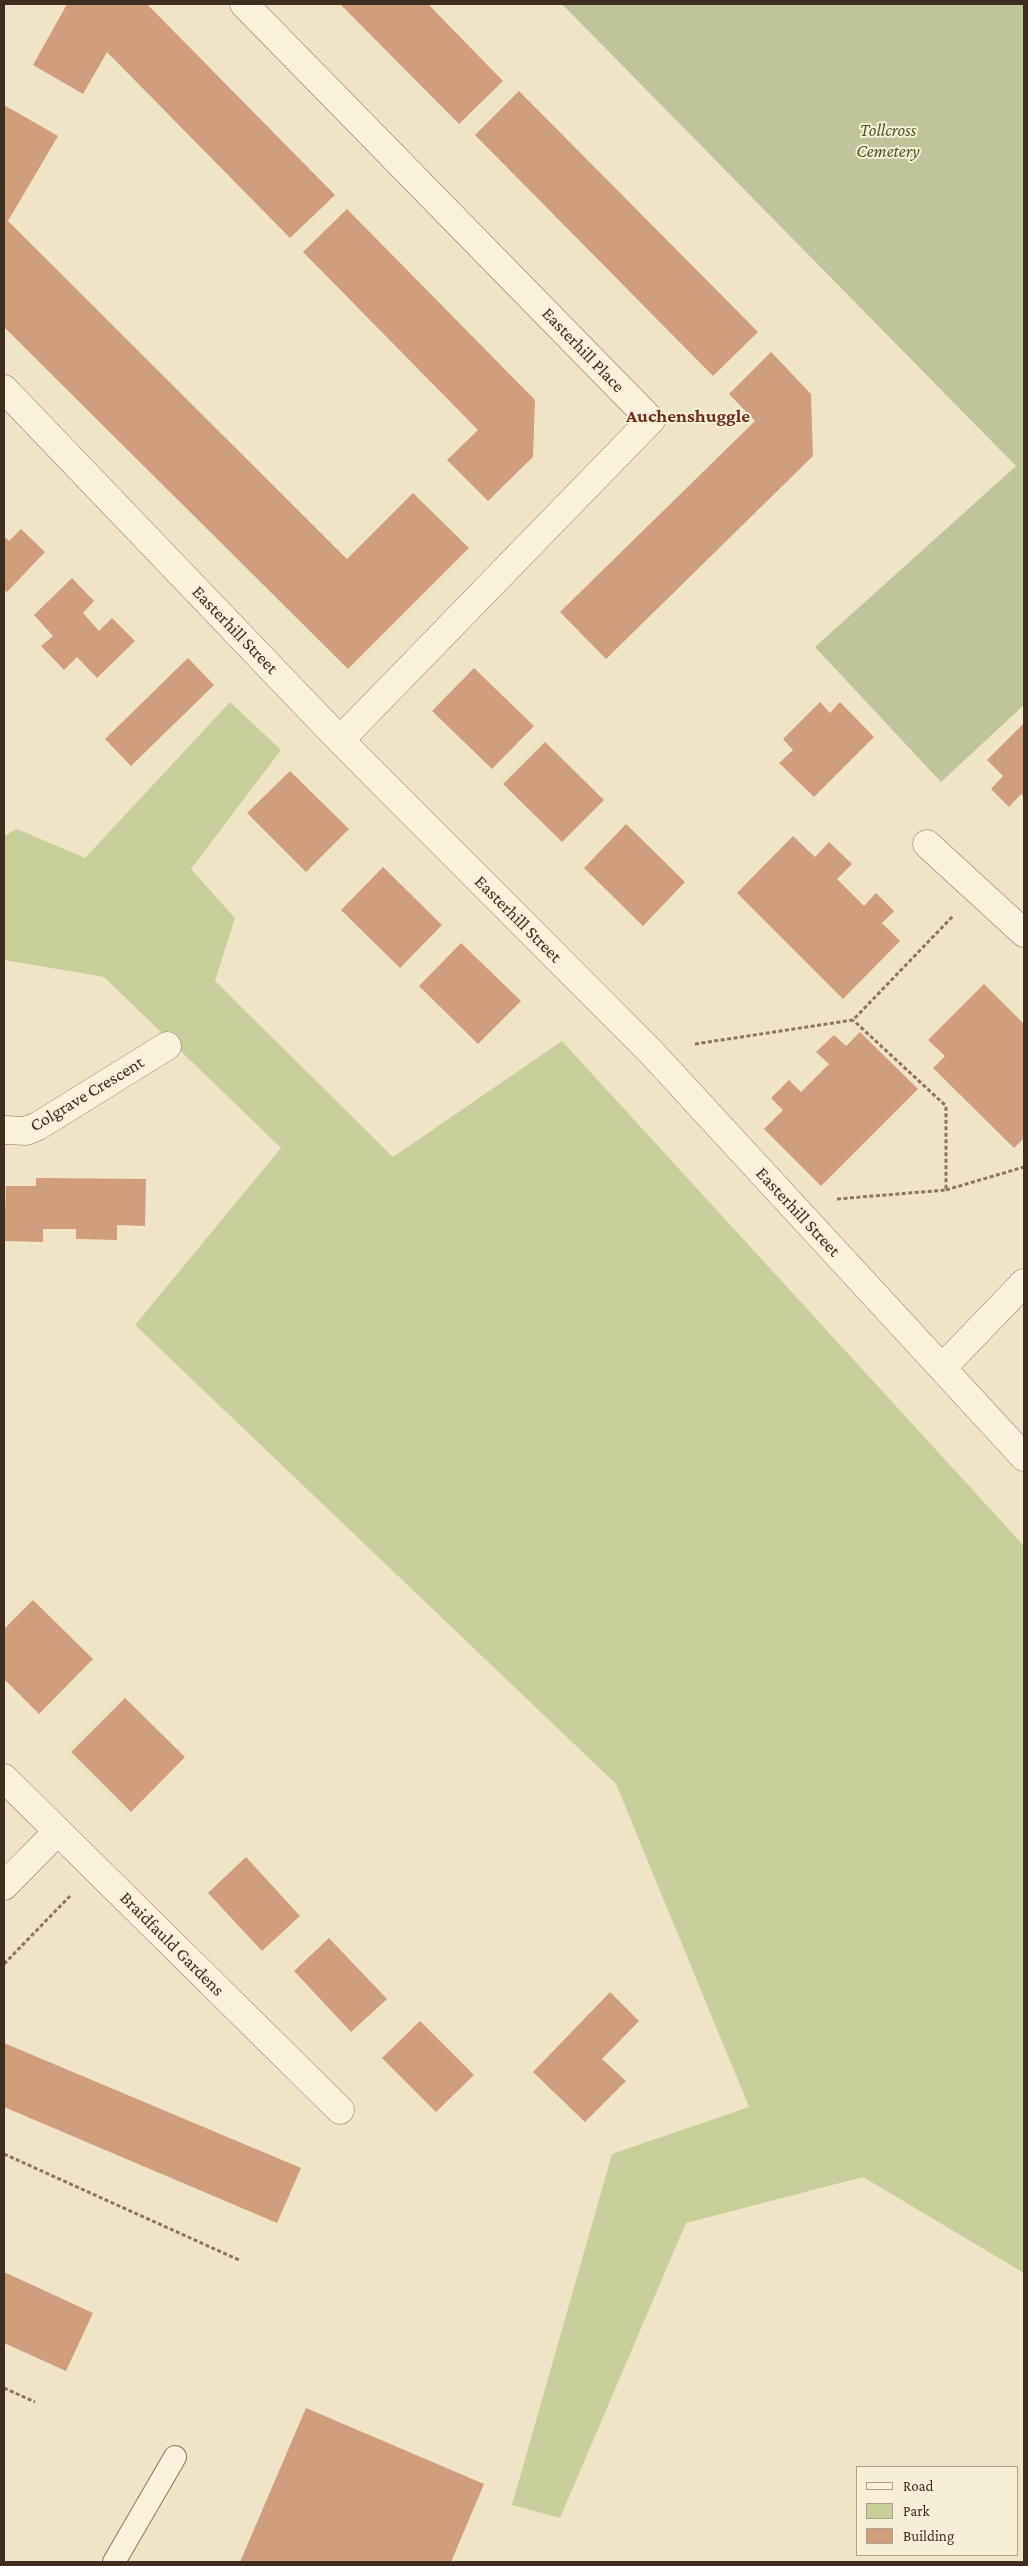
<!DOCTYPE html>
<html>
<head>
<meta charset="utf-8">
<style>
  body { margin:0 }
  #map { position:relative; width:1028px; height:2566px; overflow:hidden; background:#f0e4c8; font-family:"Crimson Pro",serif }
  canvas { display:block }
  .frame { position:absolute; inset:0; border:5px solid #3d2e20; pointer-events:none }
  .legend { position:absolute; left:856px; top:2466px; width:162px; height:90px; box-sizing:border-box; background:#f7eed8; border:1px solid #ada18e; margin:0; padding:6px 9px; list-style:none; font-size:15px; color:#3d2e20 }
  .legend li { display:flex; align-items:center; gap:10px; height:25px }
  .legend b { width:25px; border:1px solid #ada18e }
</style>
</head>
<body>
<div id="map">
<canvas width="1028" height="2566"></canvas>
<div class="frame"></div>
<ul class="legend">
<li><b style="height:6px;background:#faf1dc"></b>Road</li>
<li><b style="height:14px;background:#c9cf9b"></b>Park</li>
<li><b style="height:14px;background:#cf9f7d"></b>Building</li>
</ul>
</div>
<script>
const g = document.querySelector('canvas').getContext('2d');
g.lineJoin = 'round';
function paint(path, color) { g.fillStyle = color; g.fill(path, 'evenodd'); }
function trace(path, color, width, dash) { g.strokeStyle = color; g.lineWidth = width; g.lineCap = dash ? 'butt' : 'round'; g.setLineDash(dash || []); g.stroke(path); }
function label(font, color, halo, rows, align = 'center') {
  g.font = font + ' "Crimson Pro",serif'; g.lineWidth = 4; g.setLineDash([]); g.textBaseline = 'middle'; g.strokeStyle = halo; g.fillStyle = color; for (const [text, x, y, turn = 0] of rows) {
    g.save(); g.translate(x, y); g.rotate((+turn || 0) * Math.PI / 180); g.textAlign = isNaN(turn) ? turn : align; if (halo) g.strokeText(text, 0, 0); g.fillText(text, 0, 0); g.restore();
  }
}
const green = new Path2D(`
  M230,702l51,48 -90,119 44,49 -20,63 178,176 169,-116 462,505v727l-161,-96 -177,46 -126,295 -48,-13 100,-351 137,-47 -133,-323 -481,-459 146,-177 -177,-171 -100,-17v-124l13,-7 68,29z`);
const cemetery = new Path2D(`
  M562,4h462v701l-83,77 -126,-135 201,-181z`);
const building = new Path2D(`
  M67,4h80l188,191 -45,43 -183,-186 -24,42 -50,-29z
  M340,4h88l75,77 -44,43z
  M519,91l239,241 -45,44 -238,-241z
  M4,105l54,31 -50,85 339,338 66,-66 56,55 -121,121 -344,-342z
  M347,209l188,191 -2,57 -45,44 -41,-41 31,-30 -175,-178z
  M771,352l40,42 2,62 -207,203 -46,-47 195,-191 -26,-27z
  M21,529l24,23 -38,40 -3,-3v-53l5,5z
  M72,578l22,23 -11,12 16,18 13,-13 23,23 -38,37 -20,-21 -13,13 -23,-24 12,-10 -19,-21z
  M188,658l26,27 -83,81 -26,-27z
  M474,668l60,58 -42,43 -60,-58z
  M820,702l10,11 10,-11 34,35 -60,60 -35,-34 14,-13 -10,-11z
  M1024,723v74l-3,-3 -12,13 -18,-18 12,-13 -16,-16z
  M545,742l59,58 -42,42 -59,-58z
  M290,771l59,58 -43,43 -59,-59z
  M626,824l59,58 -42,44 -59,-58z
  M793,836l22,21 14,-15 23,22 -15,15 27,27 12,-13 18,18 -12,12 18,18 -57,58 -106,-106z
  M383,867l59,58 -42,43 -59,-58z
  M461,943l60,58 -43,43 -59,-58z
  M984,984l40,40v114l-10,10 -81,-80 12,-12 -17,-16z
  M860,1032l58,57 -97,97 -57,-57 19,-19 -12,-12 18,-18 12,12 28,-28 -13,-12 18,-17 12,11z
  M36,1178l110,1 -1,47 -28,-1v15l-41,-1v-10h-33v13l-39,-1 2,-55h30z
  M33,1600l60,59 -54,55 -35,-35v-50z
  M125,1698l60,59 -54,55 -60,-60z
  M246,1857l54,59 -38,35 -54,-58z
  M329,1938l58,61 -36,33 -57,-61z
  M610,1992l29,29 -37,38 24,22 -41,41 -52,-50z
  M420,2021l54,54 -38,37 -54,-54z
  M4,2043l297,125 -24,55 -273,-116z
  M4,2272l89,41 -27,58 -62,-28z
  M306,2408l178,76 -33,78h-211z`);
const path = new Path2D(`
  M695,1044l158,-24 100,-104
  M946,1190l78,-23
  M837,1199l109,-9v-84l-93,-86
  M4,1964l66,-68
  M4,2154l235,106
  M4,2388l31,14`);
const lane = new Path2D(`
  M114,2562l61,-105`);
const street = new Path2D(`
  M244,4l407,416 -311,320
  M4,389l336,351 310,311 374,406
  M927,844l97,89
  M4,1130l22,1 12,-5 129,-80
  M942,1368l82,-85
  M4,1778l336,332
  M4,1886l54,-55`);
const parkNames = [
  ["Tollcross",888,130],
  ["Cemetery",888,151]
];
const streetNames = [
  ["Easterhill Place",583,350,46],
  ["Easterhill Street",235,630,46],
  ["Easterhill Street",518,919,45],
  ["Colgrave Crescent",87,1094,-31],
  ["Easterhill Street",798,1212,47],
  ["Braidfauld Gardens",172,1944,45]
];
const neighbourhoodNames = [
  ["Auchenshuggle",688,416]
];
paint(green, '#c9cf9b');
paint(cemetery, '#bfc49a');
paint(building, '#cf9f7d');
trace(lane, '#8d765c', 24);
trace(street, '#8d765c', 29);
trace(path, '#8d765c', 3, [4, 2.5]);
trace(lane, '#faf1dc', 22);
trace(street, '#faf1dc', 28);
label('italic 18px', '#4d5a26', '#f7eed8', parkNames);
label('18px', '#3d2e20', '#f7eed8', streetNames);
label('bold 19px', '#6b2e1e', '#f7eed8', neighbourhoodNames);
</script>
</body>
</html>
